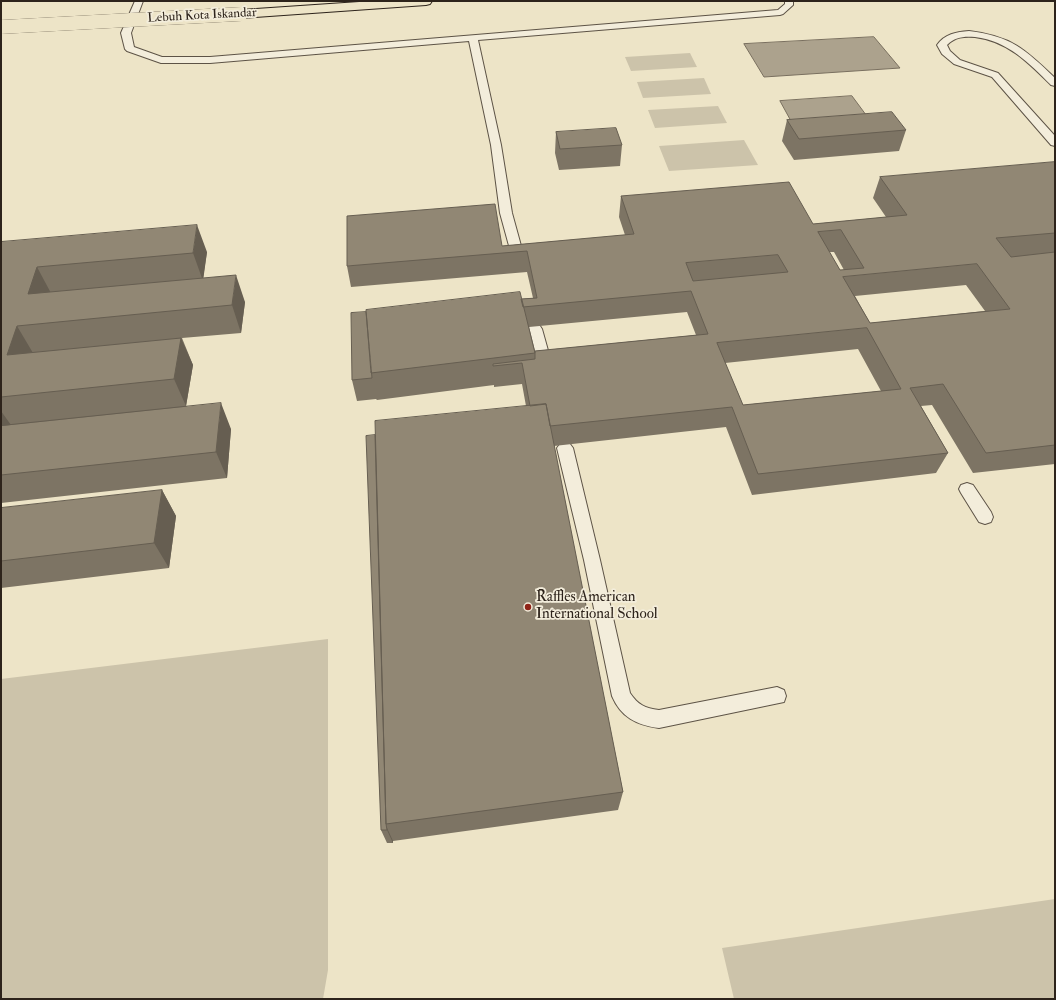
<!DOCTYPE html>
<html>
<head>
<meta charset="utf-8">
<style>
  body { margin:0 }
  #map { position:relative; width:1056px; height:1000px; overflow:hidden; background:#ede4c7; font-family:"IM FELL Double Pica",serif }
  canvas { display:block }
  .frame { position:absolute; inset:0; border:2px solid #2d231b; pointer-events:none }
</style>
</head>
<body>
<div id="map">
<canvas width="1056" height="1000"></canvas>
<div class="frame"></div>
</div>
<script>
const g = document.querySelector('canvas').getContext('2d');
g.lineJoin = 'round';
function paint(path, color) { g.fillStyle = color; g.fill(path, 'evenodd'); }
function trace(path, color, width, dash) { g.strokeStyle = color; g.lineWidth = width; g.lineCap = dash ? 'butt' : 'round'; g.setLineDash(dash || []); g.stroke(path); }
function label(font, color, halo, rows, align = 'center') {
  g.font = font + ' "IM FELL Double Pica",serif'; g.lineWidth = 3.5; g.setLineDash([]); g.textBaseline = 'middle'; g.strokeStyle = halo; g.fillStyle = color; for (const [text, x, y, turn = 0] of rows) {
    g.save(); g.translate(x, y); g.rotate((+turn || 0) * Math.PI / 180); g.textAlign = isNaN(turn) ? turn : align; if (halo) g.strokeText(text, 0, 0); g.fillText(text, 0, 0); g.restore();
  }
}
const green = new Path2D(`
  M690,53l7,14 -66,4 -6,-14z
  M704,78l7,16 -68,4 -6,-16z
  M718,106l9,17 -72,5 -7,-18z
  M744,140l14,25 -89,6 -10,-25z
  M328,639v331l-5,29h-322v-320z
  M1055,899v100h-321l-12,-51z`);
const water = new Path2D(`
  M874,37l26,31 -136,9 -20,-33z
  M852,96l23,31 -78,5 -17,-31z`);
const service = new Path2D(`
  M135,1h8l-12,32 3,14 28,10h48l568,-47 7,-6v-3h8v4l-10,9 -3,1 -302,25 23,105 11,68 14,51 -2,3h-8l-2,-3 -14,-51 -9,-68 -22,-104 -259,22h-49l-34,-12 -2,-2 -4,-16z
  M969,31c42,5 56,18 86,47v8l-4,-1c-22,-22 -43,-44 -76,-48 -11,-1 -20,0 -28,8l3,6 10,9 38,13 57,63v10l-4,-1 -59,-68 -38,-13 -12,-10 -5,-9c8,-11 19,-13 32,-14z
  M535,325l5,1 2,3 12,43 -2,3 -5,2 -5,-2 -2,-3 -12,-43 2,-3z
  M565,442l5,2 3,4 27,112 30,133c8,12 15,15 29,17l118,-23 7,3 2,6 -2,6 -125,26c-23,-3 -38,-11 -47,-32l-28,-136 -27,-112 3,-4z
  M967,483l6,2 18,27 2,5 -2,5 -6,2 -6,-2 -18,-29 -2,-4 2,-4z`);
const trunk = new Path2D(`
  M374,1h58l-2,3 -4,1 -185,13 -4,-1 -2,-3 2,-3 4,-1z`);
const trunkBridge = new Path2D(`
  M1,27l240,-13`);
const wall = new Path2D(`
  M787,120l119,10 -7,21 -105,9 -12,-19z
  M556,132l66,13 -2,21 -61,4 -4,-17z
  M1055,162v302l-82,9 -41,-68 -11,1 27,47 -12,20 -184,22 -26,-68 -172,19 69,346 -5,18 -225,31v2h-6l-6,-13 -6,-395 151,-29 -4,-22 -28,3v-2l-117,15 -1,-1 -19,2 -5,-21 169,-81 12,-1 -6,-26 -176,15 -4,-21 155,-20 123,-11 -6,-18 2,-21 192,28 73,-7 -13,-19 7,-21zM829,252h5l10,18h-4zM966,285l19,26 -115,12 -15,-27zM687,312l9,23 -161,16 -6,-24zM858,349l23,42 -138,14 -18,-42z
  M1,242l206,10 -4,26 42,24 -4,31 -59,5 11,27 -7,41 45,23 -4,49 -226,25z
  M162,490l14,26 -7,52 -168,20v-80z`);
const shadedWall = new Path2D(`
  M197,225l10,27 -4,29 -10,-28z
  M37,267l15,28 -24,-1z
  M236,275l9,27 -4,31 -9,-28z
  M17,326l16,27 -26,2z
  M181,338l12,27 -7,41 -12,-27z
  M221,403l10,26 -4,49 -11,-26z
  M1,411l10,14 -10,28z
  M162,490l14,26 -7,52 -15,-25z
  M387,828l6,13v2l-6,-13z`);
const building = new Path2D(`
  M892,112l14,18 -107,9 -12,-19z
  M616,128l6,17 -62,4 -4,-17z
  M1055,162v71l-59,5 15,19 44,-5v59h-1l1,1v133l-69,8 -43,-69 -33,4 38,65 -190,21 -26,-67 -182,19 -4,-22 -16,2 -8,-43 -29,3v-2l42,-5v-8l173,-17 -17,-43 -168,16 -2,-8 16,-1 -10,-47 -180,15v-50l148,-12 7,42 132,-12 -13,-38 168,-14 24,42 94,-9 -27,-38zM841,230l23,38 -24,2 -22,-38zM778,255l10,17 -95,9 -7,-18zM977,264l33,45 -140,14 -27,-46zM867,328l34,61 -158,16 -26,-62z
  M197,225l-4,28 -156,14 -9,27 208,-19 -4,30 -215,21 -10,29 174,-17 -7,41 -173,18v-155z
  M520,292l15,61 -164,20 -5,-63z
  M366,312l6,66 -20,2 -1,-67z
  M221,403l-5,49 -215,23v-49z
  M546,404l77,388 -237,32 -11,-403z
  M375,435l11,389 1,6h-6l-15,-394z
  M162,490l-8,53 -153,18v-53z`);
const markers = [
  [528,607,4,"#8f2418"]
];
const farStreetnames = [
  ["Lebuh Kota Iskandar",202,16,-3]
];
const poiNames = [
  ["Raffles American",536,598],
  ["International School",536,615]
];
paint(green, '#ccc3aa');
paint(water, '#aca28d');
trace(water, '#796f5f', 1);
trace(service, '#5d5346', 2);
trace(trunk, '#2d231b', 2);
paint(service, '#f3eddb');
paint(trunk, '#ede4c7');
trace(trunkBridge, '#2d231b', 14, []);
trace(trunkBridge, '#ede4c7', 14);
paint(wall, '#7d7464');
paint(shadedWall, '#665e51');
paint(building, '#918774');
trace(building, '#665e51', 1);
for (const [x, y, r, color] of markers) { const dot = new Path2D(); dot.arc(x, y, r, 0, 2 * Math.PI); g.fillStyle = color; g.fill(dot); trace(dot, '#f3eddb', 1.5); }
label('13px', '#2d231b', '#f3eddb', farStreetnames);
label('15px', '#2d231b', '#f3eddb', poiNames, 'left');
</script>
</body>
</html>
